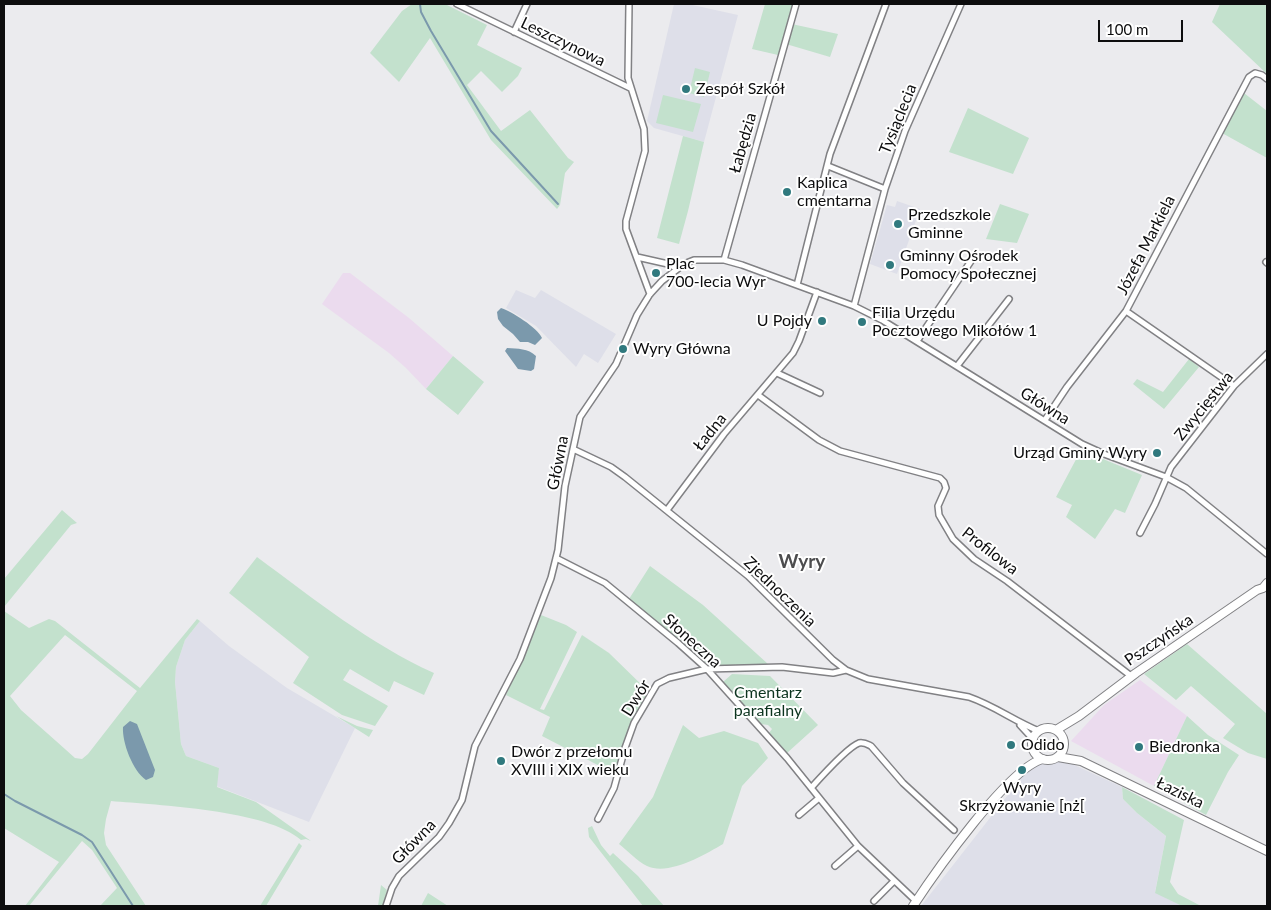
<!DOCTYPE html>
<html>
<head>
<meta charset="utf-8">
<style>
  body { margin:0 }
  #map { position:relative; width:1271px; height:910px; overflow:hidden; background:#ebebee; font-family:Lato,sans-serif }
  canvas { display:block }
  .frame { position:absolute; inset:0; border:5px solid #0d0d0e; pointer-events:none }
  .scale { position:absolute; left:1098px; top:20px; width:85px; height:22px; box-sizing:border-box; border:2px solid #0d0d0e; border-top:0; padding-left:6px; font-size:15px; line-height:18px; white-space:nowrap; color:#0d0d0e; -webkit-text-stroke:4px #fff; paint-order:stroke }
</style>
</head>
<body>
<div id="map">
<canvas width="1271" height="910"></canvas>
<div class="frame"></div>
<div class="scale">100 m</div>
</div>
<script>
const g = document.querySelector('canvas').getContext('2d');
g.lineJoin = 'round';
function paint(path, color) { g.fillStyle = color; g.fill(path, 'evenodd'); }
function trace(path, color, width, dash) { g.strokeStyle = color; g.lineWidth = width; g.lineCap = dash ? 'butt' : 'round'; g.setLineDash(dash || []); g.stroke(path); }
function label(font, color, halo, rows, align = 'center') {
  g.font = font + ' Lato,sans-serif'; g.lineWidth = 4; g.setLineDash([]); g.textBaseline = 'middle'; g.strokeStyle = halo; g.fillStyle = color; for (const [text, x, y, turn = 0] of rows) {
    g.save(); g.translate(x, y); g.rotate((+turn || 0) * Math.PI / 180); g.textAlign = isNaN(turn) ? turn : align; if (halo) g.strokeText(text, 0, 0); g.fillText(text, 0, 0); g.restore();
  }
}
const commercial = new Path2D(`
  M343,273h7l59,45 44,38 -27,33 -20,-21 -17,-15 -67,-49z
  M1140,680l47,36 -33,70 -83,-45 33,-36z`);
const built = new Path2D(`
  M674,4h14l50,11 -34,127 -50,-14 -7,-7z
  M897,201l23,8 -23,65 -27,-10 17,-59 8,2z
  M516,290l19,8 6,-8 75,44 -18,29 -14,-9 -8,13 -40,-41 -30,-18z
  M200,621l29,25 58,42 68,40 -46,94 -93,-36 3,-18 -33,-12 -5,-12 -6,-62 1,-15 9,-27z
  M1040,754l17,3 65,30 1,12 14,14 29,23 -11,56 27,14h-261z`);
const green = new Path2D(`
  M412,4h33l42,21 -10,20 45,23 -4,8 -16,16 -21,-21 -14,14 34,46 29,-21 38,48 6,4 -9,11 -5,32 -3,4 -66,-69 -61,-102 -31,44 -29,-29 32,-42z
  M765,4h28l-6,19 51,11 -8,23 -44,-13 -8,11 -26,-6z
  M1220,4h47v70l-55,-52z
  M695,68l15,4 -6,25 -15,-4z
  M1244,93l23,18v47l-45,-25z
  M663,95l38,9 -8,28 -37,-9z
  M968,108l61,30 -16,36 -64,-22z
  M683,136l21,6 -16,69 -9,33 -22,-6z
  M1000,204l29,10 -12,29 -31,-4z
  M453,356l31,26 -26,33 -32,-26z
  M1189,359l10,8 -35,42 -31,-25 4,-5 26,13z
  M1081,450l61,25 -17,38 -10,-4 -20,30 -29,-22 6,-12 -16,-8z
  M62,510l15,13 -6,2 -67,82v-28z
  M257,557c57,42 113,87 177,116l-10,22 -30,-14 -5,11 -39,-23 -7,11 45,26 -13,20 -33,-11 -49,-32 16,-26 -80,-64z
  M650,566l53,39 65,59 -61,3 -78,-68z
  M4,611l25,17 20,-9 6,2 85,67 57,-69 3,2 -15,19 -9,27 -1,15 6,62 5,12 33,12 -2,19 39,15 55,39 -5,-2 -5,1c-33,-30 -144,-35 -190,-39l-5,18 -2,14 2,12 40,61h-46l17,-18 -25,-38 -10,-9 -53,65h-4l34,-44 -55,-34zM65,635l72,56 -49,63 -6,5 -7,-1 -19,-17 -35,-31 -11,-14z
  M541,615l25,10 11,7 -37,77 4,1 38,-75 27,18 39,38 -19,36 -14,47 -73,-38 8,-19 -44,-22z
  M1187,644l80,70v45l-19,-6 -25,-15 12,-14 -44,-38 -15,14 -32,-26z
  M732,674l38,2 48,49 -31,28 -18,-20 3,-4 -4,-4 -7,-1 -38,-42z
  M336,716l21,10 16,4 -4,7z
  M1187,716l21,19 31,20 -11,17 -22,43 -52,-29z
  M683,725l16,13 25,-7 34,12 10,15 -26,28 -19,58c-19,11 -54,32 -76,22 -10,-5 -19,-15 -28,-22l34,-47z
  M1122,787l62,33 -14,62 8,12 23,12h-19l-27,-13 11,-57 -29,-23 -14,-14z
  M592,826l9,19 9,11 3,-3 25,23 26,30h-21l-54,-69 -1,-9z
  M299,843l3,3 -36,60h-6z
  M381,885l6,5 -4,16h-5z
  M428,893l20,13h-27z`);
const water = new Path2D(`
  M501,308c10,3 37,20 41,30l-7,7 -7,-3h-8l-7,-8 -10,-8 -5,-7 -1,-7z
  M507,348c11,1 21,0 29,8l-2,13 -3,2 -13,-2 -13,-18z
  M130,721l7,3 18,46 -2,7 -7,3c-13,-9 -24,-37 -23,-53z`);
const stream = new Path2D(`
  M420,4l1,8 10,19 60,100 67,73
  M4,794l11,7 67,34 10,7 41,64`);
const street = new Path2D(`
  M457,4l173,84
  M629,4l-1,74 16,51 1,22 -19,70v8l24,65
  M514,32l13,-28
  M828,166l57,23
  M637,257l31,7 8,4
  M724,260l72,-256
  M1266,262l1,1
  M797,285l33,-131 56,-150
  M854,306l31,-117 20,-58 56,-127
  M1126,311l108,75
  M917,341l54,-80
  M957,366l52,-67
  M777,373l43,20
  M758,395l61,45 21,11 100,27 4,4 2,6 -8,18 1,9 14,24 21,20 33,22 124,95
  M1045,420l22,-33 59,-76 123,-234 6,-4 7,2 5,4
  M573,449l38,18 14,10 123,99 85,84 13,10 22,9 101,18c26,9 45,24 70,34
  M667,510l57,-76 69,-81 6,-12 18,-49
  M1140,533l15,-29 16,-37 63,-81 33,-32
  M556,558l49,25 73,60 29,26 80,89 71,88 58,55
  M1020,725l13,14
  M811,788c9,-10 37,-41 48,-45 5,-1 8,1 12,3l32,37 51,47
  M799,815l20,-17
  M598,819l16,-31 11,-40 9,-25 23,-39 12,-6 38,-9 75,-2 51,6 13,-3
  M835,866l23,-20
  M874,901l20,-20
  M386,906l6,-18 7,-12 40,-39 10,-14 13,-23 13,-54 45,-87 31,-81 7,-28 7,-64 15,-69 36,-53 21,-49 13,-21 12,-13 22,-17 10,-4h30l18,5 112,41 28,14 200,124 22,10 62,23 20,11 81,66`);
const secondary = new Path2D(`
  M1032 744a16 16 0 1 1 32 0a16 16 0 1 1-32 0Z
  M1056,730l23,-14 57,-43 121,-83 6,-2 4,-5
  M1058,757l23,4 186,90
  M913,906c21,-32 96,-139 130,-147`);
const markers = [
  [686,89,5,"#30797e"],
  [787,192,5,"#30797e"],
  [898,224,5,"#30797e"],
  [890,265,5,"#30797e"],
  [656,273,5,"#30797e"],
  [822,321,5,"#30797e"],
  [862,322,5,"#30797e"],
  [623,349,5,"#30797e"],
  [1157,453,5,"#30797e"],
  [1011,745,5,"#30797e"],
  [1139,747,5,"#30797e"],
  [501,761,5,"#30797e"],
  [1022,770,5,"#30797e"]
];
const streetNames = [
  ["Leszczynowa",563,42,26],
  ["Tysiąclecia",898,119,-68],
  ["Łabędzia",743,143,-74],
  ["Józefa Markiela",1146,245,-63],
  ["Główna",1045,406,32],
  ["Zwycięstwa",1204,406,-51],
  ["Ładna",710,432,-51],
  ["Główna",558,463,-79],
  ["Profilowa",990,551,38],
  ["Zjednoczenia",780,592,44],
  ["Pszczyńska",1159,640,-34],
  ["Słoneczna",692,641,42],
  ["Dwór",636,698,-58],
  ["Łaziska",1180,793,26],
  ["Główna",414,842,-46]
];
const poiNames = [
  ["Zespół Szkół",696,89],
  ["Kaplica",797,183],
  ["cmentarna",797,201],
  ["Przedszkole",908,215],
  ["Gminne",908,233],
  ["Gminny Ośrodek",900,256],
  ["Pomocy Społecznej",900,274],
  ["Plac",666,264],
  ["700-lecia Wyr",666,282],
  ["Filia Urzędu",872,313],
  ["Pocztowego Mikołów 1",872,331],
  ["U Pojdy",812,321,"right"],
  ["Wyry Główna",633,349],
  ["Urząd Gminy Wyry",1147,453,"right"],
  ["Odido",1021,745],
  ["Biedronka",1149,747],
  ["Dwór z przełomu",511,752],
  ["XVIII i XIX wieku",511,770],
  ["Wyry",1022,788,"center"],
  ["Skrzyżowanie [nż[",1022,806,"center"]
];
const parkNames = [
  ["Cmentarz",768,693],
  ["parafialny",768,711]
];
const quarterNames = [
  ["Wyry",802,562]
];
paint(commercial, '#ebdbee');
paint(built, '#dedfe9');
paint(green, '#c3e1cd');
paint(water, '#7b99ac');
trace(stream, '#7b99ac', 2);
trace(street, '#818184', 8);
trace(secondary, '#818184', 10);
trace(street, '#fff', 5);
trace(secondary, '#fff', 8);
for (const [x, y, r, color] of markers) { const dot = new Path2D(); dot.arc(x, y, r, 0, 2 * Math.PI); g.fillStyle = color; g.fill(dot); trace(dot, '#fff', 2); }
label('16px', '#0d0d0e', '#fff', streetNames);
label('16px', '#0d0d0e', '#fff', poiNames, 'left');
label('16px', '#0c341f', '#fff', parkNames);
label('bold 19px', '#4c4c4e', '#fff', quarterNames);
</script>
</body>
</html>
